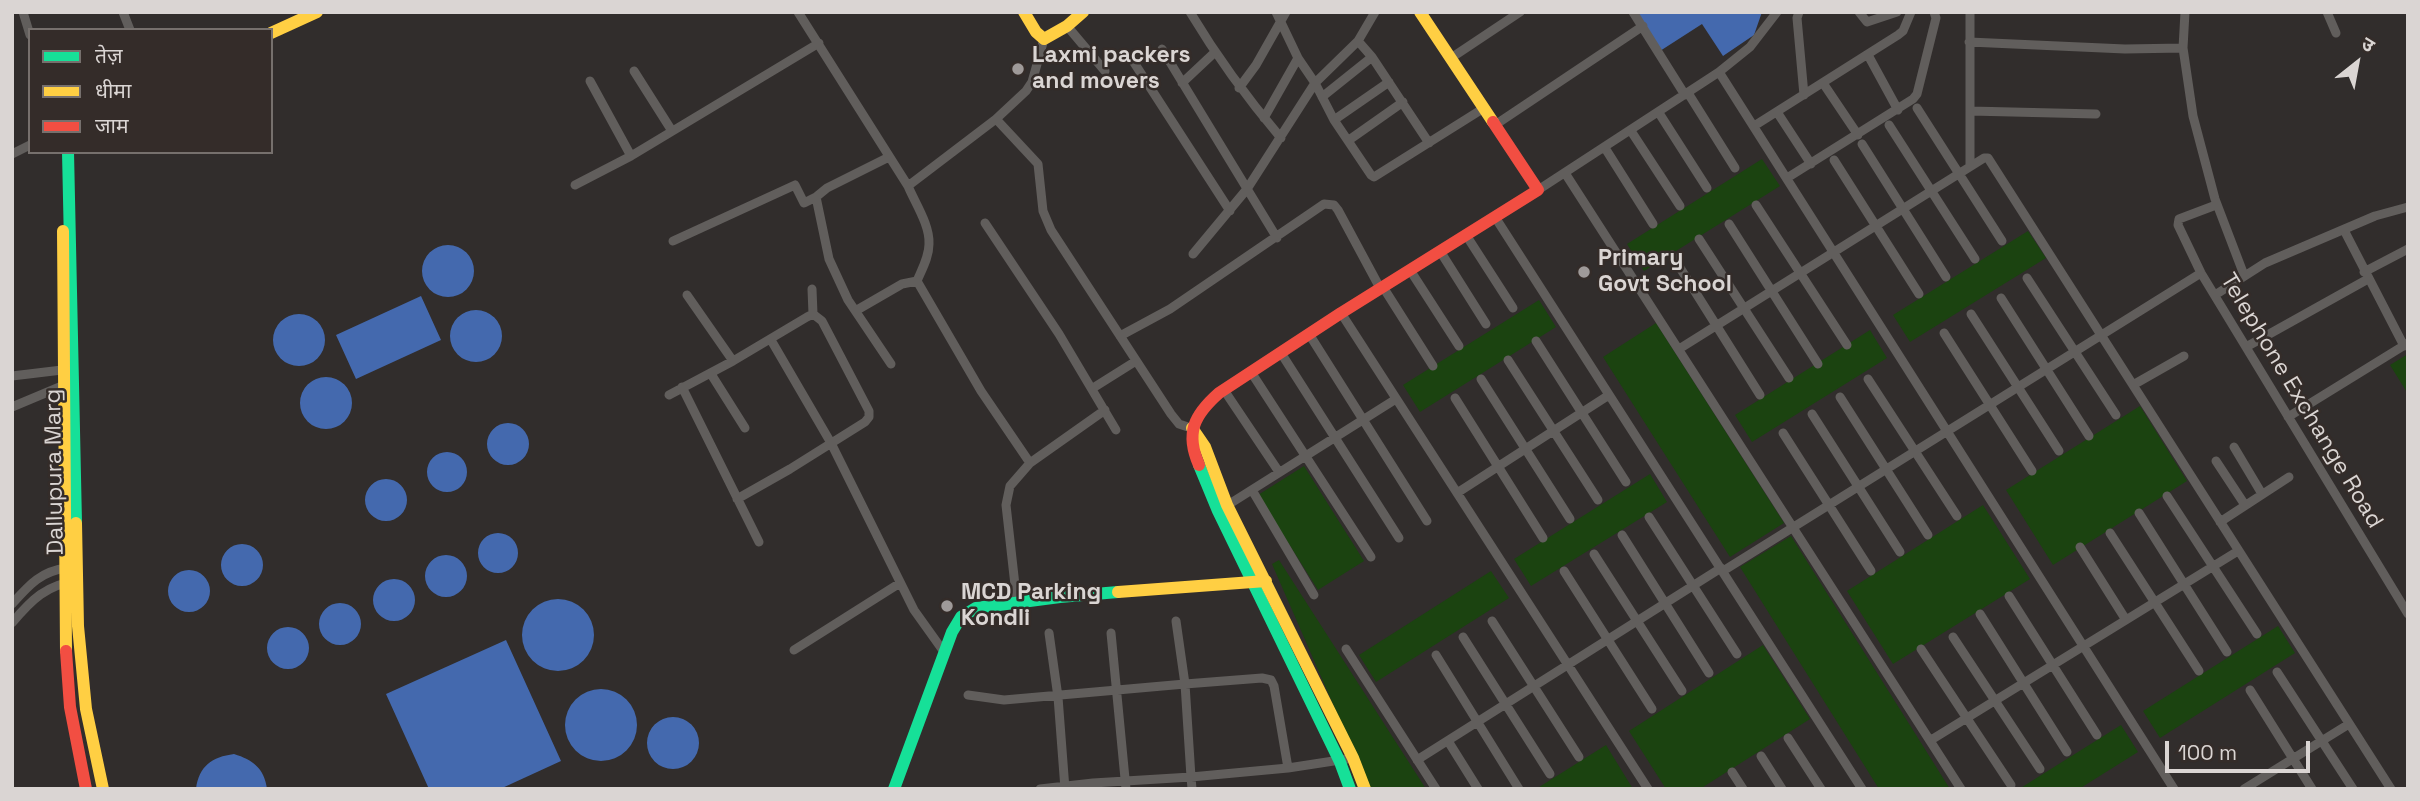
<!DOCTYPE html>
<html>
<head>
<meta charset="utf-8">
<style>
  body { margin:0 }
  #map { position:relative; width:2420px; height:801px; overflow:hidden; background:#312d2c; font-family:"Space Grotesk","Noto Sans Devanagari",sans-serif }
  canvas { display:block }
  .frame { position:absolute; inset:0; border:14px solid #dad5d3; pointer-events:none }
  .legend { position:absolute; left:28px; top:28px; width:245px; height:126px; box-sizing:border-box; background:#342c29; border:2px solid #76706d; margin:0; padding:9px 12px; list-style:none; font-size:21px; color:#dad5d3 }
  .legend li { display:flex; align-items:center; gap:14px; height:35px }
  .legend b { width:35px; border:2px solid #76706d }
  .north { position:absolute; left:2322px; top:28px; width:70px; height:70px; -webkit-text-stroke:5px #342c29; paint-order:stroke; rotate:31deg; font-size:19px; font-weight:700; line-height:28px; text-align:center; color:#dad5d3 }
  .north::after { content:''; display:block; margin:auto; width:24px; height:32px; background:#dad5d3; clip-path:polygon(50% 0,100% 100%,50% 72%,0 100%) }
  .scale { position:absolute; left:2165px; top:741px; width:145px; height:32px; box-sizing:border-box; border:4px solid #dad5d3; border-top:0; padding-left:9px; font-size:21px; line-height:24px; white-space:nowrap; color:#dad5d3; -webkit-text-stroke:5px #342c29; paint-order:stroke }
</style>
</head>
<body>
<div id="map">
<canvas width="2420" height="801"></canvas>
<div class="frame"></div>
<ul class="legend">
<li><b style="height:9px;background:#16e098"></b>तेज़</li>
<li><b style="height:9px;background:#ffcf43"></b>धीमा</li>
<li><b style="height:9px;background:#f24e42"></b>जाम</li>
</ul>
<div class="north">उ</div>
<div class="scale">100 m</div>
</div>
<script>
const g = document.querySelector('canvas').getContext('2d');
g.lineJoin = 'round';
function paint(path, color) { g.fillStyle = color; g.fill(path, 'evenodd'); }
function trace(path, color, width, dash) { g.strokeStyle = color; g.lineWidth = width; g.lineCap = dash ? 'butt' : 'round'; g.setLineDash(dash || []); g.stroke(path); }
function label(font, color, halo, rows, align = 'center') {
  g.font = font + ' "Space Grotesk",sans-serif'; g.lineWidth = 5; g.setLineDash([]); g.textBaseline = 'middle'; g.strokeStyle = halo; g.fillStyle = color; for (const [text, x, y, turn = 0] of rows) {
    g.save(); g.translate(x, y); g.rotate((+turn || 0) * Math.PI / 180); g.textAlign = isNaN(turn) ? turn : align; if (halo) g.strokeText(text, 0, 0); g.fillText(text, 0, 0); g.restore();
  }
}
const green = new Path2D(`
  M1762,159l18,27 -136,85 -17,-27z
  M2028,231l18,27 -136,84 -17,-27z
  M1539,300l17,27 -136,85 -17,-27z
  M1656,323l128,200 -54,34 -127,-200z
  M1870,330l17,28 -135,84 -17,-27z
  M2408,354v40l-18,-29z
  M2140,406l47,75 -134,84 -47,-75z
  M1304,466l60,95 -46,29 -60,-95z
  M1650,474l17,28 -136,84 -17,-27z
  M1983,505l47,74 -137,85 -46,-73z
  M1791,536l159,253h-71l-139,-222z
  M1279,560l147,229h-56l-98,-225z
  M1491,571l18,27 -133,84 -17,-27z
  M2278,626l17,27 -135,85 -17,-27z
  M1763,645l47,74 -110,70h-34l-37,-58z
  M2121,725l17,27 -59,37h-60z
  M1606,745l27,44h-97z`);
const water = new Path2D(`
  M1636,12h126l-8,23 -31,21 -21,-32 -42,27z
  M422 271a26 26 0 1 1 52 0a26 26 0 1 1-52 0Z
  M421,296l20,44 -85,39 -20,-44z
  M450 336a26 26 0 1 1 52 0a26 26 0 1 1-52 0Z
  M273 340a26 26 0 1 1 52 0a26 26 0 1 1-52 0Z
  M300 403a26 26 0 1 1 52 0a26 26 0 1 1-52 0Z
  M487 444a21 21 0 1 1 42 0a21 21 0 1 1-42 0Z
  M427 472a20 20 0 1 1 40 0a20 20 0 1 1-40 0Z
  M365 500a21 21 0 1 1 42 0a21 21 0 1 1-42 0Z
  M478 553a20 20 0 1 1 40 0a20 20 0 1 1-40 0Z
  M221 565a21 21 0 1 1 42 0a21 21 0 1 1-42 0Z
  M425 576a21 21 0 1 1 42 0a21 21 0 1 1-42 0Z
  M168 591a21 21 0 1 1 42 0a21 21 0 1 1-42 0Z
  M373 600a21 21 0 1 1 42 0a21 21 0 1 1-42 0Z
  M522 635a36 36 0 1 1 72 0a36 36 0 1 1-72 0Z
  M319 624a21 21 0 1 1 42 0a21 21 0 1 1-42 0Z
  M267 648a21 21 0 1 1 42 0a21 21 0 1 1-42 0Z
  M506,640l55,121 -61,28h-71l-43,-95z
  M565 725a36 36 0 1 1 72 0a36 36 0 1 1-72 0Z
  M647 743a26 26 0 1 1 52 0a26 26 0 1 1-52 0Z
  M234,754c19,6 30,14 33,35h-71c3,-23 16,-32 38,-35z`);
const street = new Path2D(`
  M23,12l7,23
  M123,12l7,18
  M798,12l110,174
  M1190,12c27,45 57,86 91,126
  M1276,12l22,46 17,25 19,37 37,55 3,2 110,-69
  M1633,12l52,83
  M1799,12l-2,6 7,77
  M1859,12l8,10 30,-10
  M1970,12v154
  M2327,12l9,21
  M1067,26l38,45
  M1358,41l14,16 57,86
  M1969,42l156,7 58,-1 10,68 22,83 29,76
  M2183,48l2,-36
  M1162,49l115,189
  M1868,55l30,55
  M1451,58l69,-46
  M1133,61l97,150
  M634,71l38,60
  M1719,72l455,717
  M590,81l41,75
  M1182,83l32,-30
  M1823,83l35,52
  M1239,88l17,-23 30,-53
  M1688,93l47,75
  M1322,97l50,-40
  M1917,108l85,133
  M1970,111l126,3
  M1777,112l34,52
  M1659,113l48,75
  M1264,118l34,-60
  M996,119l42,45 5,47 8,19 120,184 8,10 12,4
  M1334,120l55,-38
  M1495,125l148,-99
  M1889,125l86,134
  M1754,126l144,-91 5,-4 8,-19
  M1631,131l49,75
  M1349,140l54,-38
  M1862,144l84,133
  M1605,148l48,76
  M12,154l18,-9
  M889,157l-62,31 -11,9 13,62 19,41 43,64
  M1834,160l85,134
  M1565,173l396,616
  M1787,178l126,-79 4,-5 19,-76 -2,-6
  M575,185l56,-29 188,-113
  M1538,190l181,-118 31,-25 27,-35
  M1756,205l91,140
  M2216,205l-37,14 -1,6 23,48 207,341
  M1495,217l367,572
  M985,223l74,111 57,96
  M1729,224l89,140
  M2344,230l60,116
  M1466,235l47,73
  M1699,239l90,139
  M673,241l122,-56 9,18 12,-6
  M1440,251l46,73
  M1193,254l54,-65 68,-106 43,-42 17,-29
  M1672,255l88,140
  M1410,270l49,76
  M2364,272l44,-23
  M2027,278l89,137
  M917,281c5,-12 12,-24 12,-37 1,-19 -14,-41 -21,-58l88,-67 30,-28 6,-9 12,-43
  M1383,287l50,79
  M812,289l1,25
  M687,295l46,66
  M2215,295l50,-32 110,-47 33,-9
  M2001,298l88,138
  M857,310l45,-26 15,-3 64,110 49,72
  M1341,313l307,476
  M1971,314l88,137
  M1944,333l88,138
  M1309,334l118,187
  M1120,336l50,-27 154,-105 10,1 4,5 42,78
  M771,340l60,103 83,167 30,42
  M1536,341l90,141
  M2246,347l122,-68
  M1679,349l305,-191h4l403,631
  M1281,353l118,185
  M1508,360l90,140
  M1251,372l120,185
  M711,374l34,54
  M12,376l50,-6
  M1481,379l89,140
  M1868,379l89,137
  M2133,385l51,-29
  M682,387l77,155
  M1093,388l43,-27
  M1224,390l55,82
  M669,395l64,-34 74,-44 6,-3 9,7 47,90v6l-4,5 -75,47 -53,30
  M1840,397l88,138
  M1455,398l88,140
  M12,407l50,-21
  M1812,414l88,138
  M2288,417l120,-74
  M1783,433l88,138
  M2234,447l28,47
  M2216,461l29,44
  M1252,490l62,105
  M1457,493l152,-98
  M2167,496l90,138
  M1223,508l173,-109
  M2139,513l88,139
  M1649,517l88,137
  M2220,522l69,-45
  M2110,533l89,138
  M1622,535l87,138
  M2080,547l46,73
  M1594,554l88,137
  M1564,571l88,138
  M1723,571l478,-298
  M2009,596l88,139
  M1017,603l-11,-98 4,-19 20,-23 75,-53
  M12,604c17,-19 29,-33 55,-36
  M1980,614l87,138
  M1492,621l87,136
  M12,623c19,-23 35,-39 66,-42
  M1049,633l9,64 7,92
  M1111,633l15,156
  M1463,637l87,137
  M1953,637l87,132
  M1346,649l90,140
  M1921,649l90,136
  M794,650l106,-67
  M1436,655l83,134
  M2277,672l76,117
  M2250,690l62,99
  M968,695l36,5 181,-16 -9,-63
  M1788,738l33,51
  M1931,740l307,-189
  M1448,741l30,48
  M1761,756l21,33
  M1417,760l304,-192
  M1732,772l11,17
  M1040,789l53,-6 98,-6 -6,-93 77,-6 9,2 3,6 14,82
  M1192,789l-1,-12 97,-9 65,-10
  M2244,789l105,-65`);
const fast = new Path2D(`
  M68,152l8,371
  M1199,465l19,46 122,251 10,27
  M894,789l58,-157 9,-15 15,-9 84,-11 58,-5`);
const slow = new Path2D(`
  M1024,12l12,20 8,7 23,-13 16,-14
  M1420,12l73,110
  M271,33l46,-21
  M63,231l3,420
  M1192,428l13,19 22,58 126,253 12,31
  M76,523l2,103 8,83 17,80
  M1118,592l148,-11`);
const jam = new Path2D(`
  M1199,465c-14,-32 -5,-50 20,-72l122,-80 197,-123 -45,-68
  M66,651l4,56 16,82`);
const markers = [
  [1018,69,7,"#9f9a99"],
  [1584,272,7,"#9f9a99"],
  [947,606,7,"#9f9a99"]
];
const poiNames = [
  ["Laxmi packers",1032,56],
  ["and movers",1032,82],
  ["Primary",1598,259],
  ["Govt School",1598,285],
  ["MCD Parking",961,593],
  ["Kondli",961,619]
];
const streetNames = [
  ["Telephone Exchange Road",2301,401,59],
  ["Dallupura Marg",55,472,-91]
];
paint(green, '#1b4310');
paint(water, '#4469ae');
trace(street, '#615e5c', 9);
trace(fast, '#16e098', 12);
trace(slow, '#ffcf43', 12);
trace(jam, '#f24e42', 12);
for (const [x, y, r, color] of markers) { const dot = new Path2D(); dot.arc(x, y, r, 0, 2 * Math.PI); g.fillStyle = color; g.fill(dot); trace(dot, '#342c29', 2.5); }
label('bold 23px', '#dad5d3', '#342c29', poiNames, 'left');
label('23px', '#dad5d3', '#342c29', streetNames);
</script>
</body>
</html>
